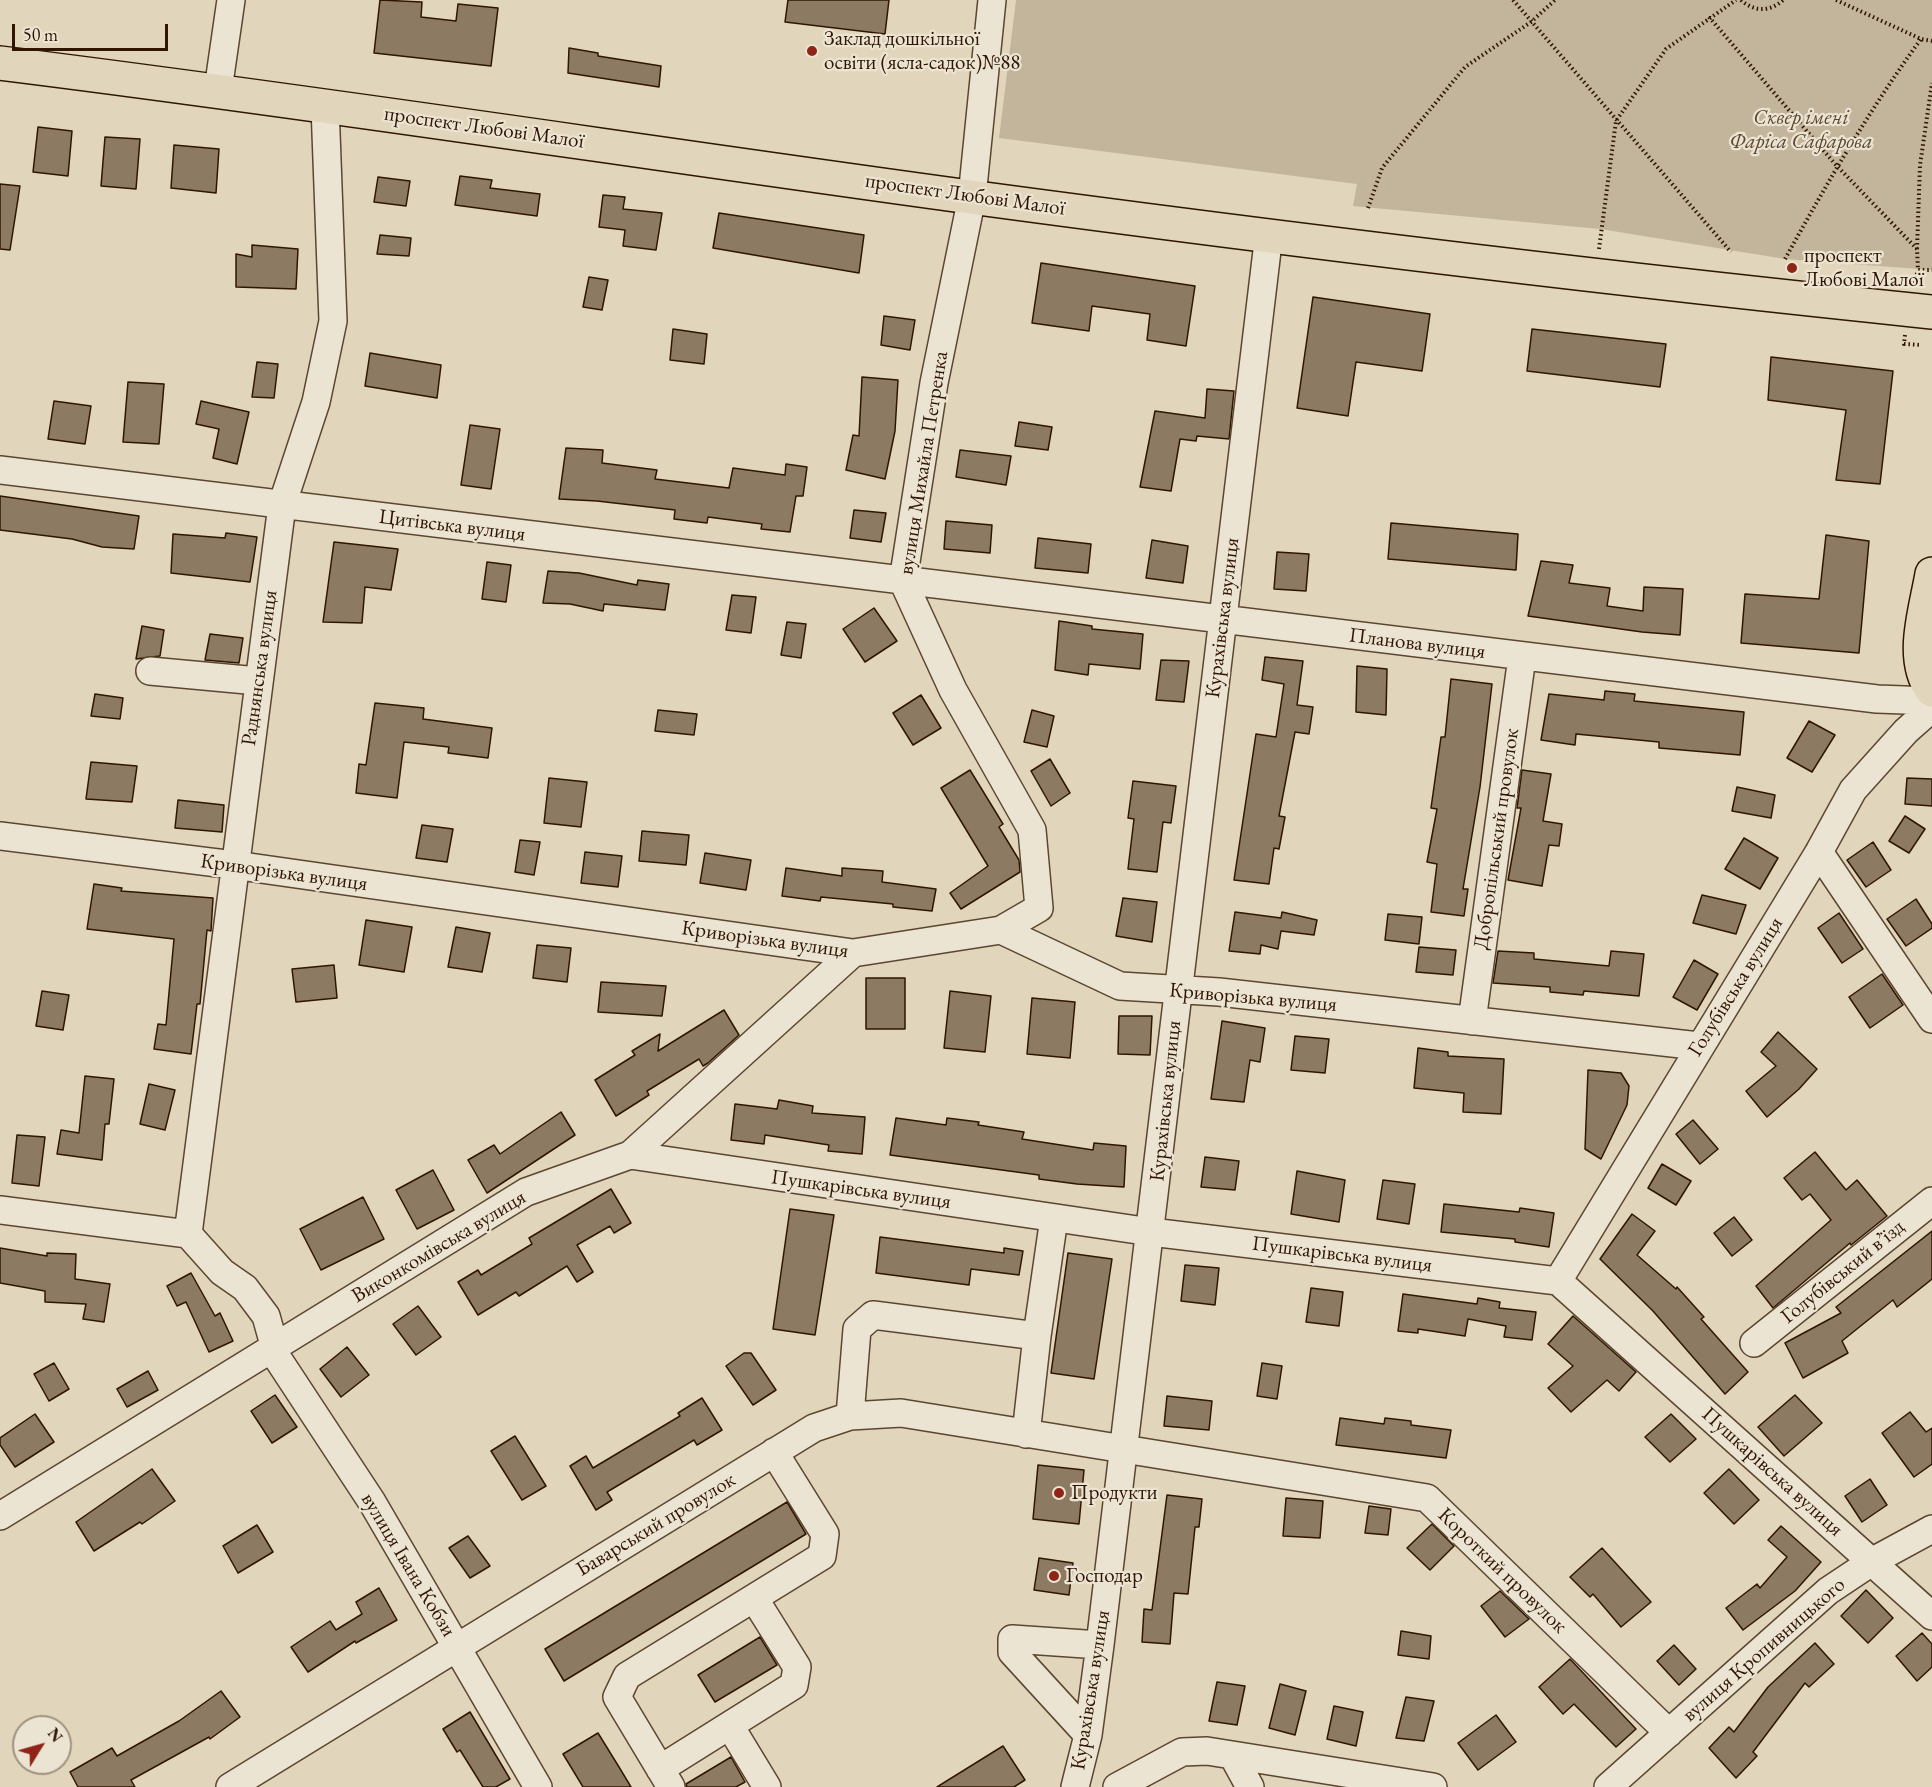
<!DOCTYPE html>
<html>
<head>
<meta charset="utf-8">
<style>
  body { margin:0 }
  #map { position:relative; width:1932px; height:1787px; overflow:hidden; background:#e1d6bb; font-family:"EB Garamond",serif }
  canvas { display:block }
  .north { position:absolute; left:12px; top:1715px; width:60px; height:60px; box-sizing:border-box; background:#ece4d3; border:2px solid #a1927f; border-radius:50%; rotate:53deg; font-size:16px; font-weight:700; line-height:24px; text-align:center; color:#301602 }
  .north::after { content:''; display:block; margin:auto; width:21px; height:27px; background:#8f2418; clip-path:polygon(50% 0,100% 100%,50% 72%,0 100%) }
  .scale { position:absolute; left:12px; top:24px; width:156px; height:27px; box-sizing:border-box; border:3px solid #301602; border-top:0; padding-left:8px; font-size:18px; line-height:21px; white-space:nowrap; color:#301602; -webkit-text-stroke:4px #ece4d3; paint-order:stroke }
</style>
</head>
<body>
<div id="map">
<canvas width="1932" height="1787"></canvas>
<div class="north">N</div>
<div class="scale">50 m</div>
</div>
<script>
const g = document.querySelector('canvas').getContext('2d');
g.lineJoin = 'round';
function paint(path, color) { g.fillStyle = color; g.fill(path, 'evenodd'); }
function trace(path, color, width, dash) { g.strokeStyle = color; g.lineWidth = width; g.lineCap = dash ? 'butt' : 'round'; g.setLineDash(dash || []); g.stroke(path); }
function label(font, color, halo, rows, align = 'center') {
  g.font = font + ' "EB Garamond",serif'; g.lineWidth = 4.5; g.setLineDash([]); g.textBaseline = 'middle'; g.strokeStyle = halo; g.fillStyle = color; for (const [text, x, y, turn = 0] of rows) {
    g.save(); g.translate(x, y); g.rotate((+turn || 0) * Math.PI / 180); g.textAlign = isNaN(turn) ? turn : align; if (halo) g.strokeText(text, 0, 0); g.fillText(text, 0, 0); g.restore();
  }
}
const green = new Path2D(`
  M1016,0h916v270l-147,-11 -185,-30 -247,-23 4,-22 -358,-46z`);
const building = new Path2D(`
  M380,0l42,2 -1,15 35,4 2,-17 40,4 -7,58 -117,-13z
  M788,0h101l-4,34 -100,-12z
  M569,48l29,5v3l63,10 -2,21 -91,-14z
  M38,127l34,4 -4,45 -35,-4z
  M105,137l35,2 -4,50 -35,-3z
  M174,145l45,4 -3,44 -45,-5z
  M460,176l32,4 -2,8 50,6 -3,22 -82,-11z
  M378,177l32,4 -4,25 -32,-4z
  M0,184l20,2 -10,64 -10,-1z
  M603,195l22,2 -2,12 39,4 -6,37 -33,-4 2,-16 -26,-3z
  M719,213l145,22 -5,38 -146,-25z
  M380,235l31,3 -2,18 -32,-2z
  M252,245l46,4 -2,40 -60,-2v-33l16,3z
  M1041,263l154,23 -9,60 -39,-6 3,-26 -58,-8 -3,25 -57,-8z
  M589,277l19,3 -6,30 -19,-3z
  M1313,297l117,17 -8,57 -66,-9 -8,54 -51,-8z
  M884,316l31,4 -5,30 -29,-5z
  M673,329l34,5 -3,30 -34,-4z
  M1532,329l134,15 -6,43 -133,-16z
  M370,353l71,12 -4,33 -72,-12z
  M1771,357l122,14 -13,113 -44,-4 10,-70 -78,-10z
  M257,362l21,2 -4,34 -22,-1z
  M862,377l36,3 -3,51 -10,48 -39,-9 7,-35 6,1z
  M128,382l36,2 -5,60 -36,-2z
  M1207,389l27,2 -5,48 -32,-3 -1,5 -16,-2 -9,52 -31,-4 15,-76 50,7z
  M54,401l37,5 -6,38 -37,-5z
  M201,401l48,11 -12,52 -24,-6 6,-29 -23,-5z
  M1019,422l33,5 -4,23 -33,-4z
  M470,425l30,4 -9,60 -30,-4z
  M566,448l37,2 -1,13 55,7 -2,9 74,9 4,-20 52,7 1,-11 21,3 -4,29h-7l-6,36 -29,-3 1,-5 -54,-7 -1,6 -33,-4 1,-9 -78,-9 -38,-2z
  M960,450l51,6 -5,29 -50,-8z
  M0,496l139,20 -5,33 -32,-2 -30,-8 -72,-9z
  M854,510l32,3 -5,29 -31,-4z
  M946,521l46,4 -2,28 -46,-4z
  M1391,523l127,11 -2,36 -128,-11z
  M226,533l31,4 -7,45 -79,-9 2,-39 52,4z
  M1826,535l43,6 -10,112 -118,-10 4,-49 74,5z
  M1038,538l53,6 -3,29 -53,-5z
  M1152,540l36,6 -5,37 -37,-5z
  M334,542l64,7 -7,41 -26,-3 -3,36 -39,-1z
  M1277,552l32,2 -3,37 -32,-2z
  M1541,561l32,4 -4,18 41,5 -3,18 36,5 1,-24 39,2 -3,46 -38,-3 -114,-16z
  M487,562l24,3 -5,37 -24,-3z
  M548,571l31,2 58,12 1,-5 31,4 -4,26 -61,-6 -1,7 -33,-7 -27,-1z
  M732,595l24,2 -5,36 -25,-3z
  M874,608l23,33 -32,21 -22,-33z
  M1059,621l33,5v3l51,5 -3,35 -51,-5 -1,11 -33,-5z
  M787,622l19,2 -5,34 -20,-3z
  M142,626l22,4 -4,26 -24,3z
  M210,634l33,4 -4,25 -34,-3z
  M1265,657l38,4 -6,44 16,2 -4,27 -14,-2 -16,84 6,1 -6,32 -5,-1 -5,36 -35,-4 22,-146 20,3 8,-53 -22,-4z
  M1161,660l28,1 -5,41 -28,-2z
  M1357,666l30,3 -1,46 -30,-3z
  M1451,679l41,5 -12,103 -17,102h5l-4,27 -33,-4 6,-48 -10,-2 10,-53 -6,-1 10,-71h4z
  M1605,691l30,3 -1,7 110,11 -4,43 -81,-7v-6l-83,-8 -1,11 -34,-5 8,-46 55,6z
  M95,694l28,4 -3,21 -29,-3z
  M921,695l20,33 -28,17 -20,-32z
  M375,703l49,5 -1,11 69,9 -4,30 -40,-5 1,-6 -45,-5 -7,56 -41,-5 3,-29 7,1z
  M658,710l39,4 -3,21 -39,-4z
  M1032,710l22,6 -7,31 -23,-5z
  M1809,721l26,14 -23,37 -25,-14z
  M1050,759l20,34 -19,13 -20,-35z
  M91,762l46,4 -5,36 -46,-3z
  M970,770l33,54 -4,3 20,33 1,12 -59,37 -11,-16 38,-27 -47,-78z
  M1522,770l29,4 -8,47 19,3 -3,22 -10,-1 -7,41 -34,-6 13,-72h-4z
  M549,778l38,4 -6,45 -37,-4z
  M1907,778l25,1v27l-27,-2z
  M1133,781l43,5 -5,37 -8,-1 -6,50 -29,-3 6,-50 -6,-1z
  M1737,787l38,8 -4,23 -39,-7z
  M178,800l46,5 -2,27 -47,-4z
  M1905,816l20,13 -16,24 -20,-12z
  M422,825l31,4 -6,33 -31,-4z
  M642,831l47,4 -3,30 -47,-4z
  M1744,838l34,20 -18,31 -35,-20z
  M520,840l20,2 -6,33 -19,-3z
  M1873,842l18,28 -25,17 -19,-27z
  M585,852l37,4 -4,31 -37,-4z
  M705,853l46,7 -5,30 -46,-7z
  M786,868l56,8v-8l41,3 -1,11 54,7 -4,22 -39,-4v-3l-72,-7 -1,4 -38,-5z
  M94,884l28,4 -1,3 92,7 -2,33 -4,-1 -7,74h-3l-6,50 -37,-5 4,-25 8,1 8,-86 -87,-10z
  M1702,895l44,10 -10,29 -43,-11z
  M1123,898l34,4 -5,40 -36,-6z
  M1916,899l16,25v4l-26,18 -19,-27z
  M1235,912l46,6 1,-6 35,8 -3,15 -33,-4 -3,18 -17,-4 -1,9 -31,-3z
  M1839,913l24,36 -21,14 -24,-35z
  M1388,914l34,3 -3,27 -34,-4z
  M366,920l46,7 -8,45 -45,-7z
  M456,927l34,6 -8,39 -34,-5z
  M537,945l34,3 -4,34 -34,-4z
  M1419,947l37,3 -3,25 -37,-3z
  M1498,951l36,2v6l75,7 2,-15 33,3 -5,42 -55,-5 -1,4 -33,-3v-5l-57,-4z
  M1694,960l24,14 -21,36 -24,-13z
  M334,965l3,33 -41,4 -4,-33z
  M1882,974l21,31 -33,23 -21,-31z
  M866,978h39v51h-39z
  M601,982l65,4 -4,30 -64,-4z
  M42,991l27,4 -6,35 -27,-4z
  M950,991l41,5 -6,56 -41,-4z
  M1032,998l43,4 -5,56 -43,-4z
  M724,1010l15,25 -31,28 -5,3 -4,-7 -52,32 2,4 -33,21 -21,-36 40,-25 -3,-4 28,-17 -2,17z
  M1119,1016h33l-2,39 -32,-1z
  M1222,1021l43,7 -5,34 -10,-2 -6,42 -33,-3z
  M1778,1032l39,37 -18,20 -32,28 -21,-26 30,-25 -15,-14z
  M1295,1036l34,3 -4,34 -34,-3z
  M1418,1048l30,4v4l56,3 -3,55 -38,-2 1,-19 -50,-5z
  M1588,1070l33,3 8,13 -2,19 -26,54 -16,-10z
  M85,1076l29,3 -5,45h-4l-3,36 -45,-6 4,-24 18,3z
  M149,1084l26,6 -10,40 -25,-6z
  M779,1100l34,6 -1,7 53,4 -3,37 -34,-3 1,-6 -64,-10 -1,9 -33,-4 4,-36 42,5z
  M561,1112l14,23 -88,58 -19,-33 26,-15 6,9z
  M896,1118l50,7 1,-7 32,4 -1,3 46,7 -2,7 71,11 1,-7 32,3 -2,41 -47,-3 -38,-5v-4l-149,-20z
  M1693,1120l25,29 -18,15 -24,-30z
  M17,1135l28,2 -6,49 -27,-3z
  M1815,1152l31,38 11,-10 30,36 -36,29 -1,-2 -77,65 -17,-22 75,-66 -21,-26 -8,6 -18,-22z
  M1205,1157l34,4 -4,29 -34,-3z
  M1662,1164l29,17 -15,24 -28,-17z
  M433,1170l21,40 -37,19 -21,-39z
  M1297,1171l48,9 -6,42 -48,-8z
  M1383,1180l32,4 -6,40 -32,-5z
  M611,1189l20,34 -17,10 -4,-7 -33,19 16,27 -16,10 -10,-16 -48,30 -3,-4 -38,23 -20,-33 20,-12 3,5 51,-31 -3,-6z
  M363,1197l21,42 -63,31 -21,-41z
  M1444,1204l75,8 1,-4 34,5 -5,34 -34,-5v-3l-74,-7z
  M790,1209l44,6 -19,120 -42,-6z
  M1632,1214l23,17 -18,24 39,34 1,-2 27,30 -3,2 47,53 -23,22 -72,-83 -53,-52z
  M1734,1217l18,23 -20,16 -18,-23z
  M1932,1231v48l-35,28 -4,-7 -51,41 6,12 -45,25 -18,-35 56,-30 -5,-6z
  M880,1237l124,16v-5l19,3 -4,24 -48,-6 -2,16 -93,-12z
  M0,1248l47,8v-3l29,1 -1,25 35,5 -6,38 -21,-3 3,-15 -41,-2v-11l-45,-8z
  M1068,1253l44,6 -18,120 -43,-6z
  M1185,1265l34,3 -4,37 -34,-4z
  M191,1273l24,43 5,-3 13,28 -24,11 -23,-50 -9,4 -10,-20z
  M1311,1288l32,4 -4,34 -33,-4z
  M1403,1294l74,10 1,-6 22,4 -1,6 37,4 -4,28 -28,-3 2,-11 -38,-7 -3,17 -47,-7v4l-20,-2z
  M418,1306l23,31 -25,18 -23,-31z
  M1573,1316l63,56 -17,19 -12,-11 -36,32 -23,-24 25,-22 -25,-22z
  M347,1347l22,28 -28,22 -21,-28z
  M744,1353h7l25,37 -23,15 -27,-39z
  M54,1363l15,26 -20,12 -15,-27z
  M1262,1363l20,3 -5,33 -20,-3z
  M148,1371l10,19 -31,17 -10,-18z
  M275,1395l22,32 -25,16 -21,-32z
  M1795,1395l27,28 -38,33 -26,-29z
  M1167,1396l45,5 -3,29 -45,-4z
  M702,1398l20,32 -25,15 -3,-5 -87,52 5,8 -16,10 -26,-44 16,-10 7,12 87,-52 -2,-3z
  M1910,1412l16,20 6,-4v36l-18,13 -32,-44z
  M35,1414l19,28 -39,25 -15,-22v-7z
  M1671,1414l25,25 -26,23 -25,-25z
  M1340,1418l44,6 1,-6 26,3v4l40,5 -5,28 -110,-13z
  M515,1436l31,50 -24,14 -31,-49z
  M1038,1465l46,5 -5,54 -46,-5z
  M152,1469l23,32 -33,23 -2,-2 -46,29 -18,-29z
  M1729,1469l30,31 -25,24 -30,-31z
  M1870,1479l17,26 -25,17 -17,-26z
  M1167,1495l35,4 -3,28h-4l-7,67 -14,-1 -4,51 -28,-2 2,-33 8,1z
  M1286,1498l37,3 -3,37 -37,-2z
  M787,1502l19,32 -242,147 -19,-32z
  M1369,1506l22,3 -3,26 -23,-2z
  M1432,1524l22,22 -24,24 -23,-22z
  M257,1525l16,27 -35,21 -15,-27z
  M1781,1526l40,36 -26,29 -52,39 -17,-22 31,-24 3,4 27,-31 -19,-17z
  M468,1536l22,30 -20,12 -21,-30z
  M1602,1548l49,54 -30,25 -28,-33 -3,3 -20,-20z
  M1039,1558l34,5 -4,32 -35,-5z
  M379,1588l18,32 -41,23 -1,-2 -47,31 -17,-25 39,-26 6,9 26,-16 -6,-12z
  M1866,1590l27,28 -25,25 -27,-27z
  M1500,1591l29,28 -24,18 -24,-31z
  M1401,1631l30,5 -2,23 -31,-4z
  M1922,1633l10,11v23l-15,14 -21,-25z
  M760,1637l17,28 -62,37 -17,-27z
  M1815,1643l19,21 -25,23 -4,-4 -52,69 4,4 -21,22 -27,-30 20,-21 5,5 34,-45z
  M1674,1645l22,24 -17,16 -22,-24z
  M1570,1659l66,70 -20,18 -42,-43 -11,10 -24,-27z
  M1217,1682l28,4 -8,39 -28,-4z
  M1280,1684l26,7 -11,44 -26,-7z
  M221,1691l19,26 -30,22 -1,-2 -78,43 4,7h-57l-8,-15 42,-24 5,8 62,-35z
  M1406,1697l28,4 -10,40 -28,-3z
  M1334,1706l29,6 -7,34 -29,-7z
  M470,1712l40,67 -14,8h-13l-23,-37 -3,2 -14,-23z
  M1496,1715l20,27 -38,28 -20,-27z
  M598,1733l21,34 12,20h-48l-20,-33z
  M1003,1746l22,34 -11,7h-77z
  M731,1757l14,25 -9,5h-49l-1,-3z`);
const path = new Path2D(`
  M1513,0l218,252
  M1741,0c13,12 29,12 42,0
  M1836,0l85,39 11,2
  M1709,17l127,148 81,84 1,21h14
  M1368,208l14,-40 83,-101 66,-45 24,-22
  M1599,249l17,-128 50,-72 70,-49
  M1917,249l3,-84 12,-82
  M1785,259c42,-76 85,-150 136,-220
  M1914,283l4,-13
  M1905,335l-1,9 17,1`);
const minor = new Path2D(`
  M992,0l-20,197 -38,186 -31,198 50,109 79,140 7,78 -38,22
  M218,90l13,-90
  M0,470l1877,229 55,2
  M150,671l108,10
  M0,836l234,29 619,88 148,-23 119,56 99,6 480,54
  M1819,852l113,167
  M1472,1021l50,-364
  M630,1155l521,77 407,49 374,335
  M0,1210l188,24 34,38 23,16 21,28 12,43 94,143 166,285
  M188,1234l94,-729 34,-103 17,-81 -8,-215
  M1558,1281l261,-429 34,-62 53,-59 26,-23
  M1037,1336l17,-118
  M1754,1343l178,-142
  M850,1416l7,-87 16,-14 164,21 -11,98
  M0,1516l526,-324 104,-37 223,-202
  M730,1726l37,61
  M1088,1735l-76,-83v-13l88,6
  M1233,1756l17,31
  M660,1769l134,-84 3,-18 -43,-69
  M230,1787l584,-359 36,-12 51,-3 526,85 242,235
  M671,1787l-54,-90 10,-21 195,-120 3,-22 -51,-82
  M1075,1787l13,-52 12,-90 169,-1411
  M1117,1787l65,-35 25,-1 226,36
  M1608,1787l220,-196 45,-30 59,-32`);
const major = new Path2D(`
  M0,63c324,40 646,90 970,134 320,43 641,82 962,115
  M1932,574c-6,36 -23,84 0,116`);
const markers = [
  [812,51,6,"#8f2418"],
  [1792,268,6,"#8f2418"],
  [1059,1493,6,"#8f2418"],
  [1054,1576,6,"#8f2418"]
];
const poiNames = [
  ["Заклад дошкільної",824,39],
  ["освіти (ясла-садок)№88",824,63],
  ["проспект",1804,256],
  ["Любові Малої",1804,280],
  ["Продукти",1071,1493],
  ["Господар",1066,1576]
];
const parkNames = [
  ["Сквер імені",1801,118],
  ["Фаріса Сафарова",1801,142]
];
const streetNames = [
  ["проспект Любові Малої",484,128,8],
  ["проспект Любові Малої",965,195,8],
  ["вулиця Михайла Петренка",924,463,-81],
  ["Цитівська вулиця",452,526,7],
  ["Курахівська вулиця",1223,618,-83],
  ["Планова вулиця",1417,644,7],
  ["Раднянська вулиця",260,668,-82],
  ["Добропільський провулок",1497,839,-82],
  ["Криворізька вулиця",284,873,8],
  ["Криворізька вулиця",765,940,8],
  ["Голубівська вулиця",1736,987,-58],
  ["Криворізька вулиця",1253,998,5],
  ["Курахівська вулиця",1166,1101,-84],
  ["Пушкарівська вулиця",861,1190,8],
  ["Виконкомівська вулиця",439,1247,-31],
  ["Пушкарівська вулиця",1342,1255,7],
  ["Голубівський в’їзд",1843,1272,-39],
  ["Пушкарівська вулиця",1772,1472,42],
  ["Баварський провулок",656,1525,-31],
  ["вулиця Івана Кобзи",408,1565,59],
  ["Короткий провулок",1502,1571,44],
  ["вулиця Кропивницького",1764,1650,-41],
  ["Курахівська вулиця",1091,1690,-81]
];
paint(green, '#c3b59c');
paint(building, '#8c7a62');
trace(building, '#301602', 1.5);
trace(minor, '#5c4630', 30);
trace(major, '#301602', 36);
trace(path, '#301602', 4, [1.5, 3]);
trace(minor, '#ece4d3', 27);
trace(major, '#e1d6bb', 33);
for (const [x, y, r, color] of markers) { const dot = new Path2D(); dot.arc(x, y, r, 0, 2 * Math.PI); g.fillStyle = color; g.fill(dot); trace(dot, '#ece4d3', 2); }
label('21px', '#301602', '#ece4d3', poiNames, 'left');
label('italic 21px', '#5c4630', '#ece4d3', parkNames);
label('21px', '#301602', '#ece4d3', streetNames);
</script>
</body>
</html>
